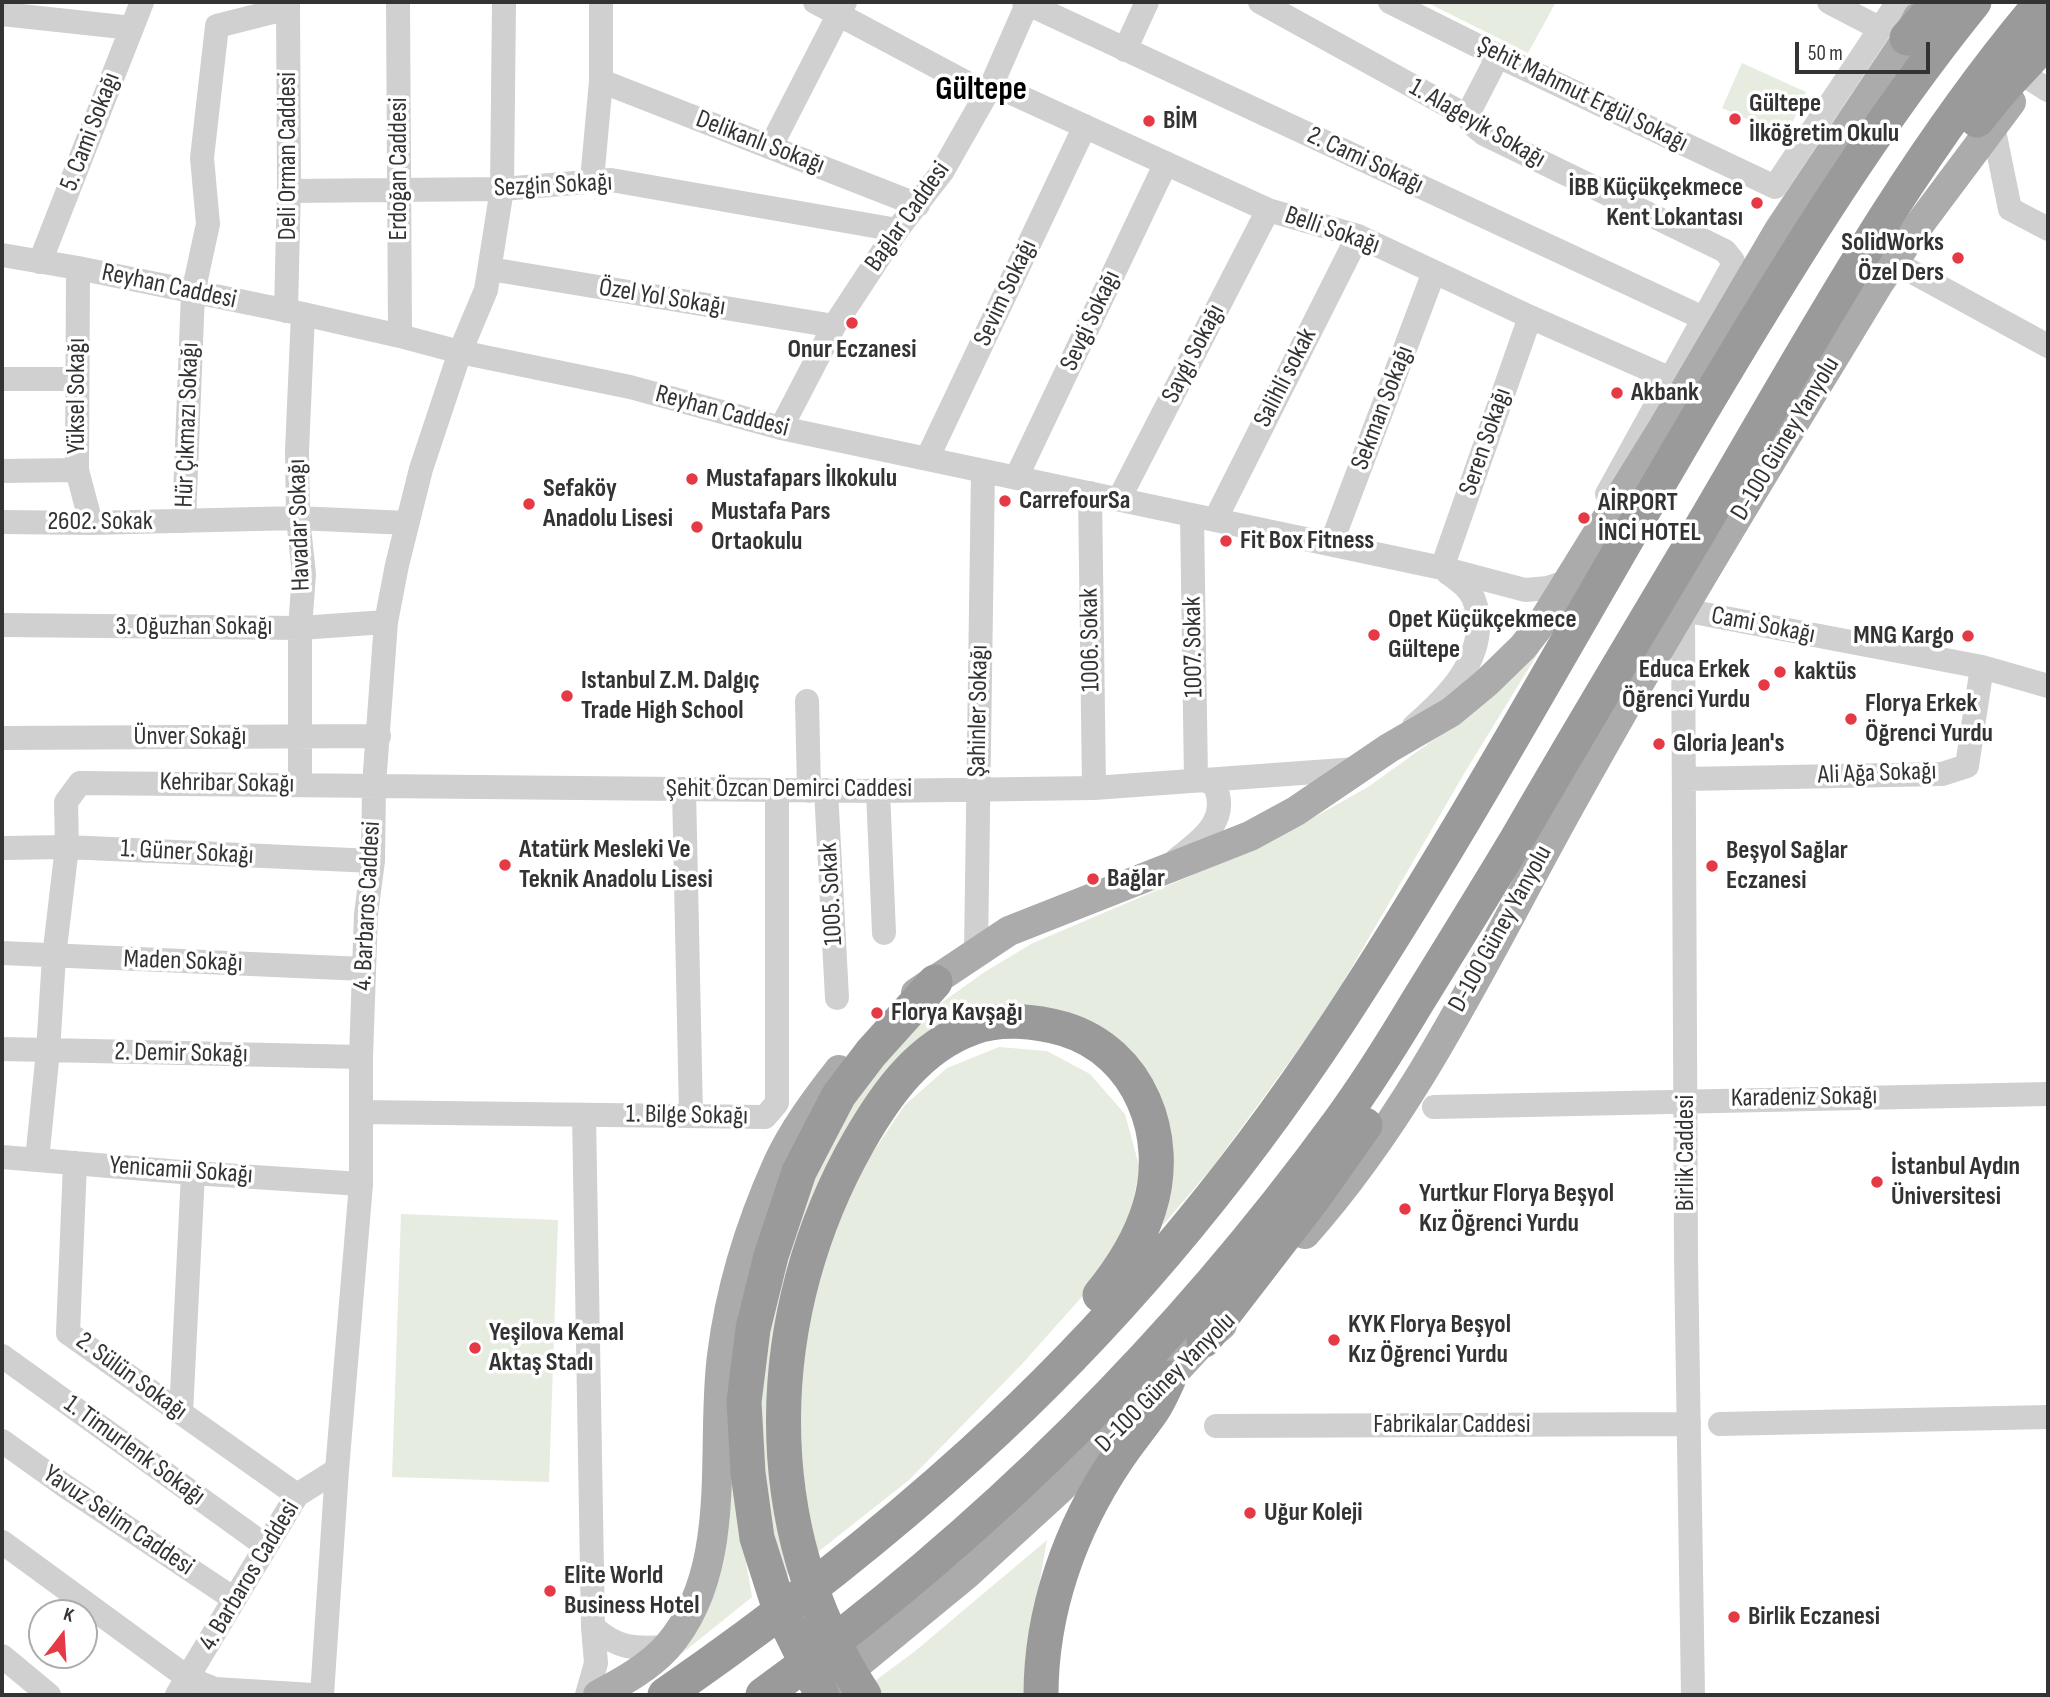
<!DOCTYPE html>
<html>
<head>
<meta charset="utf-8">
<style>
  body { margin:0 }
  #map { position:relative; width:2050px; height:1697px; overflow:hidden; background:#fff; font-family:"Sofia Sans Condensed",sans-serif }
  canvas { display:block }
  .frame { position:absolute; inset:0; border:4px solid #333; pointer-events:none }
  .north { position:absolute; left:28px; top:1599px; width:70px; height:70px; box-sizing:border-box; background:#fff; border:2px solid #adadad; border-radius:50%; rotate:17deg; font-size:19px; font-weight:700; line-height:28px; text-align:center; color:#333 }
  .north::after { content:''; display:block; margin:auto; width:24px; height:32px; background:#e63946; clip-path:polygon(50% 0,100% 100%,50% 72%,0 100%) }
  .scale { position:absolute; left:1795px; top:42px; width:135px; height:32px; box-sizing:border-box; border:4px solid #333; border-top:0; padding-left:9px; font-size:21px; line-height:24px; white-space:nowrap; color:#333; -webkit-text-stroke:5px #fff; paint-order:stroke }
</style>
</head>
<body>
<div id="map">
<canvas width="2050" height="1697"></canvas>
<div class="frame"></div>
<div class="north">K</div>
<div class="scale">50 m</div>
</div>
<script>
const g = document.querySelector('canvas').getContext('2d');
g.lineJoin = 'round';
function paint(path, color) { g.fillStyle = color; g.fill(path, 'evenodd'); }
function trace(path, color, width, dash) { g.strokeStyle = color; g.lineWidth = width; g.lineCap = dash ? 'butt' : 'round'; g.setLineDash(dash || []); g.stroke(path); }
function label(font, color, halo, rows, align = 'center') {
  g.font = font + ' "Sofia Sans Condensed",sans-serif'; g.lineWidth = 7; g.setLineDash([]); g.textBaseline = 'middle'; g.strokeStyle = halo; g.fillStyle = color; for (const [text, x, y, turn = 0] of rows) {
    g.save(); g.translate(x, y); g.rotate((+turn || 0) * Math.PI / 180); g.textAlign = isNaN(turn) ? turn : align; if (halo) g.strokeText(text, 0, 0); g.fillText(text, 0, 0); g.restore();
  }
}
const green = new Path2D(`
  M1426,2h130l-28,51z
  M1742,63l64,29 -20,45 -64,-29z
  M1540,650l-75,122 -138,238 -112,154 -52,61 8,-46 -52,-131 -149,-34 -169,223 -7,332 -10,10 -15,-54 -11,-141 29,-151 75,-152 75,-75 49,-35 47,-28 188,-80 83,-40 64,-36 71,-51 52,-41z
  M999,1047l48,4 43,23 35,40 15,55 -13,58 -31,54 -74,83 -113,116 -91,72 -23,-103 6,-107 25,-101 36,-73 43,-63 42,-37z
  M401,1214l157,6 -9,262 -157,-5z
  M731,1473l21,124 -72,58 23,-44z
  M1047,1540l-10,57 -10,98h-146l-9,-12 42,-31z`);
const minor = new Path2D(`
  M398,2l2,334
  M815,2l171,91
  M1024,2l679,316
  M1260,2l207,114 6,9 11,9 241,117 8,10 -2,8 -124,225
  M1390,2l108,54 277,131 123,-185
  M1829,2l50,26
  M2,14l130,14
  M1125,50l22,-48
  M2029,78l19,12
  M601,81l317,124
  M992,84l276,126 90,26 172,81 141,62
  M1467,116l31,-60
  M1993,126l17,83 38,20
  M771,146l74,-144
  M592,180l9,-99v-79
  M289,191l213,-2 109,-9 286,50
  M2,255l76,13 225,46 97,22 60,16 170,35 151,41 661,140 83,22 23,-2 21,-7
  M40,262l102,-260
  M1894,262l154,84
  M78,268l-1,202 14,53
  M490,269l344,57
  M286,311l3,-126 -1,-183
  M2,379h74
  M781,428l53,-102 63,-96 45,-58 50,-88 36,-82
  M927,459l158,-333
  M2,471l75,-1
  M1016,478l150,-315
  M1090,493l4,295
  M1119,499l149,-289
  M1192,515l4,265
  M1215,520l143,-284
  M184,521l9,-228 15,-69 -6,-66 15,-132 71,-18
  M2,522l89,1 207,-5 109,5
  M1331,544l103,-272
  M1442,568l88,-251
  M2,625l298,3 86,-6
  M807,701l2,90
  M1414,726c33,-29 68,-63 64,-110 -1,-7 -4,-19 -9,-25 -5,-7 -14,-13 -21,-18
  M2,738l377,-2
  M1685,779l257,-5 25,-8 15,-99
  M300,785v-157l4,-54 -6,-56 -1,-67 6,-137
  M684,789l7,326
  M826,790l11,208
  M878,791l6,142
  M2,848l65,-1 306,14
  M1177,859c25,-19 54,-40 37,-75l-11,-4
  M976,951l7,-480
  M2,953l362,16
  M2,1049l359,8
  M1434,1107l614,-13
  M362,1112l403,5 12,-14v-313
  M584,1115l9,512 3,36 -9,32
  M2,1157l191,16 168,11
  M37,1160l11,-109 6,-94 13,-110 -1,-45 14,-19 798,8 216,-3 263,-19
  M75,1163l-7,170 229,162
  M2,1356l264,190
  M181,1413l12,-240
  M1720,1424l328,-7
  M1216,1426l473,-2
  M2,1441l63,45 169,113
  M2,1542l186,136 27,11 98,6
  M593,1627c25,22 41,22 73,20
  M2,1656l47,39
  M177,1695l120,-200 40,-25
  M322,1695l15,-225 24,-286v-127l5,-143 7,-53 1,-76 12,-163 11,-57 24,-96 39,-117 26,-62 16,-101 2,-187
  M1693,1695l-7,-439 -3,-646 299,57 66,19`);
const major = new Path2D(`
  M916,993l93,-62 241,-95 46,-25 93,-63 62,-36 35,-29 37,-36 21,-27 117,-189 118,-201 128,-192 11,-21
  M1305,1234c115,-129 188,-292 272,-441 96,-173 200,-341 302,-510l40,-58 92,-123
  M832,1685l134,-110 93,-85 84,-84 61,-66 18,-15
  M598,1695c24,-13 50,-27 69,-48 68,-77 43,-198 55,-291 8,-66 29,-133 56,-193 15,-33 39,-65 61,-93`);
const highway = new Path2D(`
  M1907,38l32,-36
  M1977,120l25,-31 46,-49
  M1204,1340l111,-144 50,-71
  M665,1695c107,-74 210,-154 307,-242 138,-125 262,-273 365,-429 135,-206 251,-423 377,-634 80,-134 162,-267 260,-388
  M763,1695c221,-160 416,-353 577,-574 27,-37 52,-77 76,-117 34,-55 68,-110 101,-165 59,-102 120,-204 181,-306 107,-181 207,-370 344,-531
  M822,1695l-43,-88 -22,-69 -9,-65 -4,-71 9,-73 18,-73 28,-84 16,-31 24,-46 32,-42 64,-71
  M864,1695c-110,-168 -103,-382 -5,-554 27,-47 60,-94 113,-113 28,-11 64,-7 92,1 76,23 108,108 85,180 -10,33 -28,60 -49,86
  M1041,1695c0,-84 29,-166 76,-236 11,-17 24,-32 35,-48 7,-10 12,-22 17,-33`);
const markers = [
  [1735,119,7,"#e63946"],
  [1149,121,7,"#e63946"],
  [1757,203,7,"#e63946"],
  [1958,258,7,"#e63946"],
  [852,323,7,"#e63946"],
  [1617,393,7,"#e63946"],
  [692,479,7,"#e63946"],
  [1005,501,7,"#e63946"],
  [529,504,7,"#e63946"],
  [1584,518,7,"#e63946"],
  [697,527,7,"#e63946"],
  [1226,541,7,"#e63946"],
  [1374,635,7,"#e63946"],
  [1968,636,7,"#e63946"],
  [1780,672,7,"#e63946"],
  [1764,685,7,"#e63946"],
  [567,696,7,"#e63946"],
  [1851,719,7,"#e63946"],
  [1659,744,7,"#e63946"],
  [505,865,7,"#e63946"],
  [1712,866,7,"#e63946"],
  [1093,879,7,"#e63946"],
  [877,1013,7,"#e63946"],
  [1877,1182,7,"#e63946"],
  [1405,1209,7,"#e63946"],
  [1334,1340,7,"#e63946"],
  [475,1348,7,"#e63946"],
  [1250,1513,7,"#e63946"],
  [550,1591,7,"#e63946"],
  [1734,1617,7,"#e63946"]
];
const streetNames = [
  ["Şehit Mahmut Ergül Sokağı",1582,95,26],
  ["1. Alageyik Sokağı",1477,124,30],
  ["5. Cami Sokağı",91,132,-69],
  ["Delikanlı Sokağı",760,143,21],
  ["Deli Orman Caddesi",288,156,-90],
  ["2. Cami Sokağı",1365,161,25],
  ["Erdoğan Caddesi",399,169,-90],
  ["Sezgin Sokağı",553,186,-3],
  ["Bağlar Caddesi",908,217,-55],
  ["Belli Sokağı",1332,231,19],
  ["Reyhan Caddesi",169,287,12],
  ["Sevim Sokağı",1006,293,-65],
  ["Özel Yol Sokağı",662,298,9],
  ["Sevgi Sokağı",1091,321,-65],
  ["Saygı Sokağı",1194,354,-63],
  ["Salihli sokak",1286,378,-63],
  ["Yüksel Sokağı",77,396,-90],
  ["Sekman Sokağı",1383,408,-69],
  ["Reyhan Caddesi",722,412,15],
  ["Hür Çıkmazı Sokağı",188,425,-88],
  ["D-100 Güney Yanyolu",1786,439,-59],
  ["Seren Sokağı",1486,442,-71],
  ["2602. Sokak",100,522],
  ["Havadar Sokağı",300,525,-92],
  ["Cami Sokağı",1763,626,11],
  ["3. Oğuzhan Sokağı",194,627],
  ["1006. Sokak",1091,640,-91],
  ["1007. Sokak",1194,647,-91],
  ["Şahinler Sokağı",979,711,-89],
  ["Ünver Sokağı",190,737],
  ["Ali Ağa Sokağı",1877,774,-2],
  ["Kehribar Sokağı",227,784,1],
  ["Şehit Özcan Demirci Caddesi",789,789],
  ["1. Güner Sokağı",187,853,3],
  ["1005. Sokak",832,894,-93],
  ["4. Barbaros Caddesi",368,906,-87],
  ["D-100 Güney Yanyolu",1501,929,-61],
  ["Maden Sokağı",183,962,2],
  ["2. Demir Sokağı",181,1054,1],
  ["Karadeniz Sokağı",1804,1098,-1],
  ["1. Bilge Sokağı",687,1116,1],
  ["Birlik Caddesi",1686,1153,-90],
  ["Yenicamii Sokağı",181,1171,4],
  ["2. Sülün Sokağı",131,1377,36],
  ["D-100 Güney Yanyolu",1166,1383,-45],
  ["Fabrikalar Caddesi",1452,1425],
  ["1. Timurlenk Sokağı",134,1451,36],
  ["Yavuz Selim Caddesi",118,1521,34],
  ["4. Barbaros Caddesi",250,1576,-59]
];
const poiNames = [
  ["Gültepe",1749,104],
  ["İlköğretim Okulu",1749,134],
  ["BİM",1163,121],
  ["İBB Küçükçekmece",1743,188,"right"],
  ["Kent Lokantası",1743,218,"right"],
  ["SolidWorks",1944,243,"right"],
  ["Özel Ders",1944,273,"right"],
  ["Onur Eczanesi",852,350,"center"],
  ["Akbank",1631,393],
  ["Mustafapars İlkokulu",706,479],
  ["Sefaköy",543,489],
  ["Anadolu Lisesi",543,519],
  ["CarrefourSa",1019,501],
  ["AİRPORT",1598,503],
  ["İNCİ HOTEL",1598,533],
  ["Mustafa Pars",711,512],
  ["Ortaokulu",711,542],
  ["Fit Box Fitness",1240,541],
  ["Opet Küçükçekmece",1388,620],
  ["Gültepe",1388,650],
  ["MNG Kargo",1954,636,"right"],
  ["Educa Erkek",1750,670,"right"],
  ["Öğrenci Yurdu",1750,700,"right"],
  ["kaktüs",1794,672],
  ["Istanbul Z.M. Dalgıç",581,681],
  ["Trade High School",581,711],
  ["Florya Erkek",1865,704],
  ["Öğrenci Yurdu",1865,734],
  ["Gloria Jean's",1673,744],
  ["Atatürk Mesleki Ve",519,850],
  ["Teknik Anadolu Lisesi",519,880],
  ["Beşyol Sağlar",1726,851],
  ["Eczanesi",1726,881],
  ["Bağlar",1107,879],
  ["Florya Kavşağı",891,1013],
  ["İstanbul Aydın",1891,1167],
  ["Üniversitesi",1891,1197],
  ["Yurtkur Florya Beşyol",1419,1194],
  ["Kız Öğrenci Yurdu",1419,1224],
  ["KYK Florya Beşyol",1348,1325],
  ["Kız Öğrenci Yurdu",1348,1355],
  ["Yeşilova Kemal",489,1333],
  ["Aktaş Stadı",489,1363],
  ["Uğur Koleji",1264,1513],
  ["Elite World",564,1576],
  ["Business Hotel",564,1606],
  ["Birlik Eczanesi",1748,1617]
];
const districtNames = [
  ["Gültepe",981,91]
];
paint(green, '#e6ecdf');
trace(minor, '#d0d0d0', 24);
trace(major, '#ababab', 30);
trace(highway, '#9a9a9a', 35);
for (const [x, y, r, color] of markers) { const dot = new Path2D(); dot.arc(x, y, r, 0, 2 * Math.PI); g.fillStyle = color; g.fill(dot); trace(dot, '#fff', 2.5); }
label('26px', '#333', '#fff', streetNames);
label('bold 26px', '#333', '#fff', poiNames, 'left');
label('bold 33px', '#000', '#fff', districtNames);
</script>
</body>
</html>
